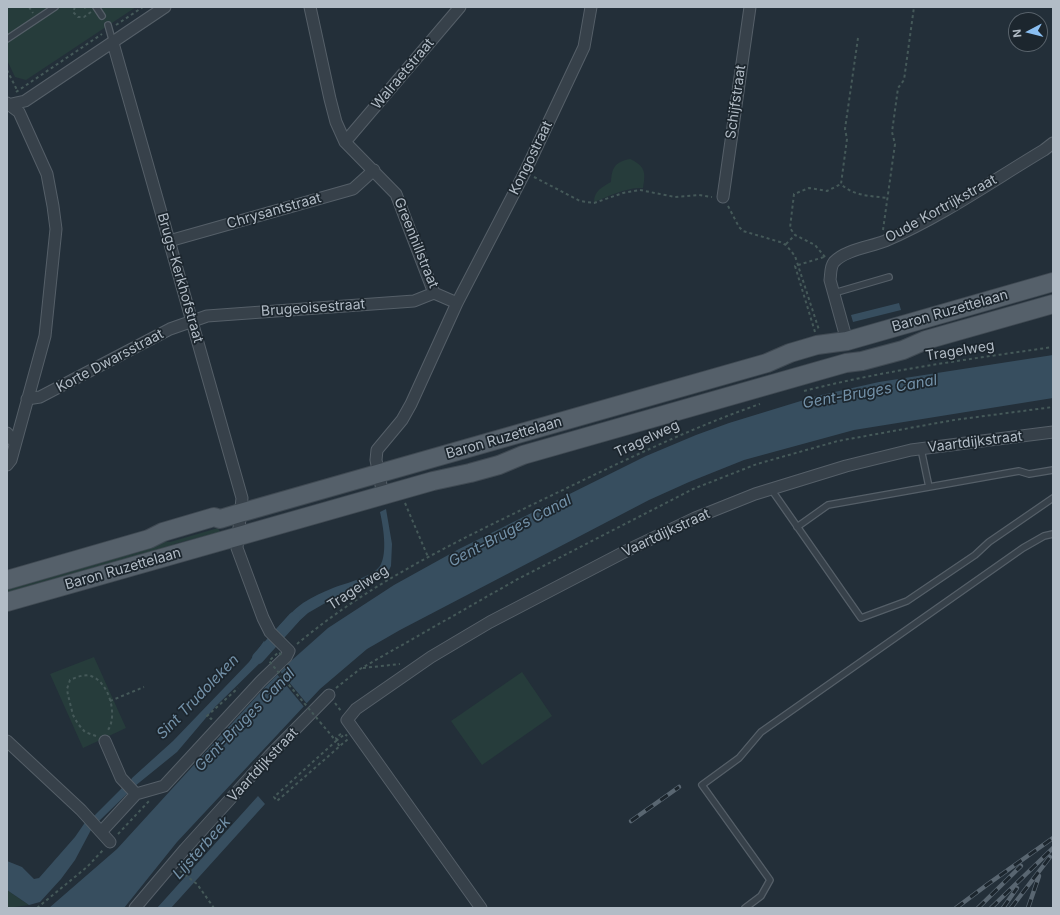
<!DOCTYPE html>
<html>
<head>
<meta charset="utf-8">
<style>
  body { margin:0 }
  #map { position:relative; width:1060px; height:915px; overflow:hidden; background:#232f39; font-family:Inter,sans-serif }
  canvas { display:block }
  .frame { position:absolute; inset:0; border:8px solid #b2bcc6; pointer-events:none }
  .north { position:absolute; left:1008px; top:12px; width:40px; height:40px; box-sizing:border-box; background:#1c262e; border:1px solid #58626b; border-radius:50%; rotate:263deg; font-size:11px; font-weight:700; line-height:16px; text-align:center; color:#b2bcc6 }
  .north::after { content:''; display:block; margin:auto; width:14px; height:18px; background:#8abff2; clip-path:polygon(50% 0,100% 100%,50% 72%,0 100%) }
</style>
</head>
<body>
<div id="map">
<canvas width="1060" height="915"></canvas>
<div class="frame"></div>
<div class="north">N</div>
</div>
<script>
const g = document.querySelector('canvas').getContext('2d');
g.lineJoin = 'round';
function paint(path, color) { g.fillStyle = color; g.fill(path, 'evenodd'); }
function trace(path, color, width, dash) { g.strokeStyle = color; g.lineWidth = width; g.lineCap = dash ? 'butt' : 'round'; g.setLineDash(dash || []); g.stroke(path); }
function label(font, color, halo, rows, align = 'center') {
  g.font = font + ' Inter,sans-serif'; g.lineWidth = 3.5; g.setLineDash([]); g.textBaseline = 'middle'; g.strokeStyle = halo; g.fillStyle = color; for (const [text, x, y, turn = 0] of rows) {
    g.save(); g.translate(x, y); g.rotate((+turn || 0) * Math.PI / 180); g.textAlign = isNaN(turn) ? turn : align; if (halo) g.strokeText(text, 0, 0); g.fillText(text, 0, 0); g.restore();
  }
}
const green = new Path2D(`
  M7,7h129l-110,73 -11,-3 -8,-17z
  M630,159c15,7 16,13 13,29 -17,-1 -33,8 -49,14 0,-11 8,-15 17,-20 1,-15 4,-20 19,-23z
  M218,528l2,4 -46,12 -2,6 -165,46v-10l157,-45 6,1z
  M94,657l32,71 -43,20 -33,-74z
  M522,672l30,44 -70,49 -31,-44z
  M7,890l22,15 -22,3z`);
const water = new Path2D(`
  M899,303l2,7 -48,12 -2,-7z
  M1053,355v43l-199,32 -110,30 -55,22 -40,18 -249,130 -33,19 -47,40 -143,153 -53,66h-75l68,-59 149,-163 26,-26 36,-32 66,-43 65,-36 187,-93 50,-21 33,-12 88,-27 62,-14z
  M386,509l6,35 -1,22 -3,6 -19,13 -42,17 -19,11 -22,20 -7,-7c8,-8 15,-17 24,-23 9,-6 20,-11 30,-15 13,-5 39,-11 47,-22 8,-13 3,-40 0,-54z
  M264,641l8,9 -7,8 -49,48 -39,46 -42,34 -4,-6 1,-2 41,-37 76,-79z
  M124,786l5,6 -32,31 -5,-5z
  M258,796l7,8 -94,104h-14z
  M86,821l6,7 -17,32 -14,19 -21,23 -11,3 -22,-15v-29l15,6 12,12 5,-1 36,-41z`);
const pier = new Path2D(`
  M279,670l29,35 -3,3 -29,-35z`);
const canal = new Path2D(`
  M258,658l36,-40`);
const path = new Path2D(`
  M29,7l4,6
  M75,7l-2,5 5,5h6l7,-5
  M84,8l2,-1
  M116,25l27,-18
  M858,38l-13,91 2,10 -6,45c12,12 30,12 47,14
  M7,70l10,20
  M16,92l86,-58
  M534,177l46,24 14,2 29,-10 17,-3 35,7 24,-2 13,2
  M728,206l11,21 4,4 37,11 6,3 9,11 24,74
  M883,230l12,-86 -3,-12 6,-44 6,-8 10,-73
  M786,244l9,-9
  M825,257l-10,-12 -20,-10 -5,-7 4,-34 15,-6 18,3 14,-7
  M815,332l-20,-66 29,-9
  M804,391c82,-21 166,-32 249,-44
  M405,503l23,54
  M297,644c74,-62 160,-103 247,-145 71,-34 141,-69 216,-95
  M363,668l37,-4
  M336,688l24,-19 156,-89 177,-91 64,-25 81,-23 116,-21 99,-13
  M110,701l34,-14
  M335,703l6,8
  M212,718l-1,1 -4,-3 31,-28
  M320,722l16,19 -62,56 3,4 71,-62
  M96,736l-11,-4 -7,-8 -5,-9 -5,-20 -1,-6 3,-9c7,-3 14,-6 21,-4 18,6 27,39 17,54
  M339,746l-3,-8 7,-6
  M118,834l31,-33
  M180,871l17,13 17,24
  M37,908l50,-41 17,-18`);
const lane = new Path2D(`
  M96,7l6,9
  M108,25l5,18
  M7,39l48,-32
  M834,293l55,-16
  M921,449l8,38
  M771,489l90,129 46,-17 68,-46 14,-13 64,-44
  M797,527l31,-22 191,-34 10,3 24,-4
  M745,908l16,-12 9,-16 -68,-95 37,-27 22,-26 262,-184 21,-12 9,-2`);
const street = new Path2D(`
  M310,7l20,92 6,23 9,20 51,52 38,99 23,10
  M7,103l12,9 28,62 6,32 3,23 -11,107 -34,124 -4,5
  M7,105l18,-4 140,-94
  M345,142l115,-135
  M723,197l27,-190
  M169,241l184,-52 21,-19
  M847,341l-17,-61c1,-6 0,-13 4,-18 11,-12 36,-15 51,-21 56,-24 107,-60 159,-91l9,-7
  M27,399l13,-2 130,-68 37,-13 207,-15 20,-8
  M7,433l8,10
  M383,495l-7,-35 1,-10 25,-30 9,-16 46,-101 68,-131 59,-125 7,-40
  M7,741l74,69 29,32
  M105,741l16,37 15,16
  M101,832l35,-38 28,-8 97,-105 25,-24 3,-6 -19,-19 -7,-14 -26,-70 5,-50 -129,-455
  M135,908l50,-59 85,-94 59,-60
  M481,908l-134,-188 9,-11 75,-52 59,-35 142,-74 63,-30 60,-24 91,-28 65,-16 142,-18`);
const primary = new Path2D(`
  M7,580l142,-41 14,-7 51,-15 6,2 20,-6 527,-150 23,-10 27,-8 30,-4 206,-59
  M7,602l426,-121 37,-8 29,-8 24,-10 323,-92 16,-2 41,-11 23,-10 127,-36`);
const rail = new Path2D(`
  M631,821l48,-34
  M956,908l32,-24 65,-46
  M978,908l43,-42
  M991,908l62,-60
  M1003,908l14,-20
  M1011,908l39,-51
  M1028,908l11,-32`);
const pathBridge = new Path2D(`
  M281,655l-2,-3 -10,9 51,61
  M336,741l9,-7 2,2`);
const streetNames = [
  ["Walraetstraat",403,74,-50],
  ["Schijfstraat",736,102,-82],
  ["Kongostraat",531,158,-64],
  ["Oude Kortrijkstraat",941,209,-29],
  ["Chrysantstraat",274,211,-16],
  ["Greenhillstraat",416,243,68],
  ["Brugs-Kerkhofstraat",180,278,74],
  ["Brugeoisestraat",313,308,-4],
  ["Baron Ruzettelaan",950,311,-16],
  ["Tragelweg",960,351,-9],
  ["Korte Dwarsstraat",110,361,-28],
  ["Baron Ruzettelaan",504,438,-16],
  ["Tragelweg",647,439,-25],
  ["Vaartdijkstraat",975,442,-7],
  ["Vaartdijkstraat",666,533,-25],
  ["Baron Ruzettelaan",123,569,-16],
  ["Tragelweg",358,588,-33],
  ["Vaartdijkstraat",263,765,-47]
];
const waterNames = [
  ["Gent-Bruges Canal",870,392,-10],
  ["Gent-Bruges Canal",510,531,-28],
  ["Sint Trudoleken",198,697,-46],
  ["Gent-Bruges Canal",245,720,-46],
  ["Lijsterbeek",202,848,-48]
];
paint(green, '#263c3b');
paint(water, '#374e5f');
paint(pier, '#232f39');
trace(canal, '#374e5f', 12);
trace(lane, '#555f68', 8);
trace(street, '#555f68', 13);
trace(primary, '#404a53', 20);
trace(path, '#455959', 2, [3, 3]);
trace(lane, '#37414a', 5.5);
trace(street, '#37414a', 11);
trace(primary, '#55606a', 18);
trace(rail, '#596671', 4.5);
trace(rail, '#1c262e', 3, [9]);
trace(pathBridge, '#455959', 2, [3, 3]);
label('14px', '#b2bcc6', '#1c262e', streetNames);
label('italic 15px', '#7391a8', '#1c262e', waterNames);
</script>
</body>
</html>
